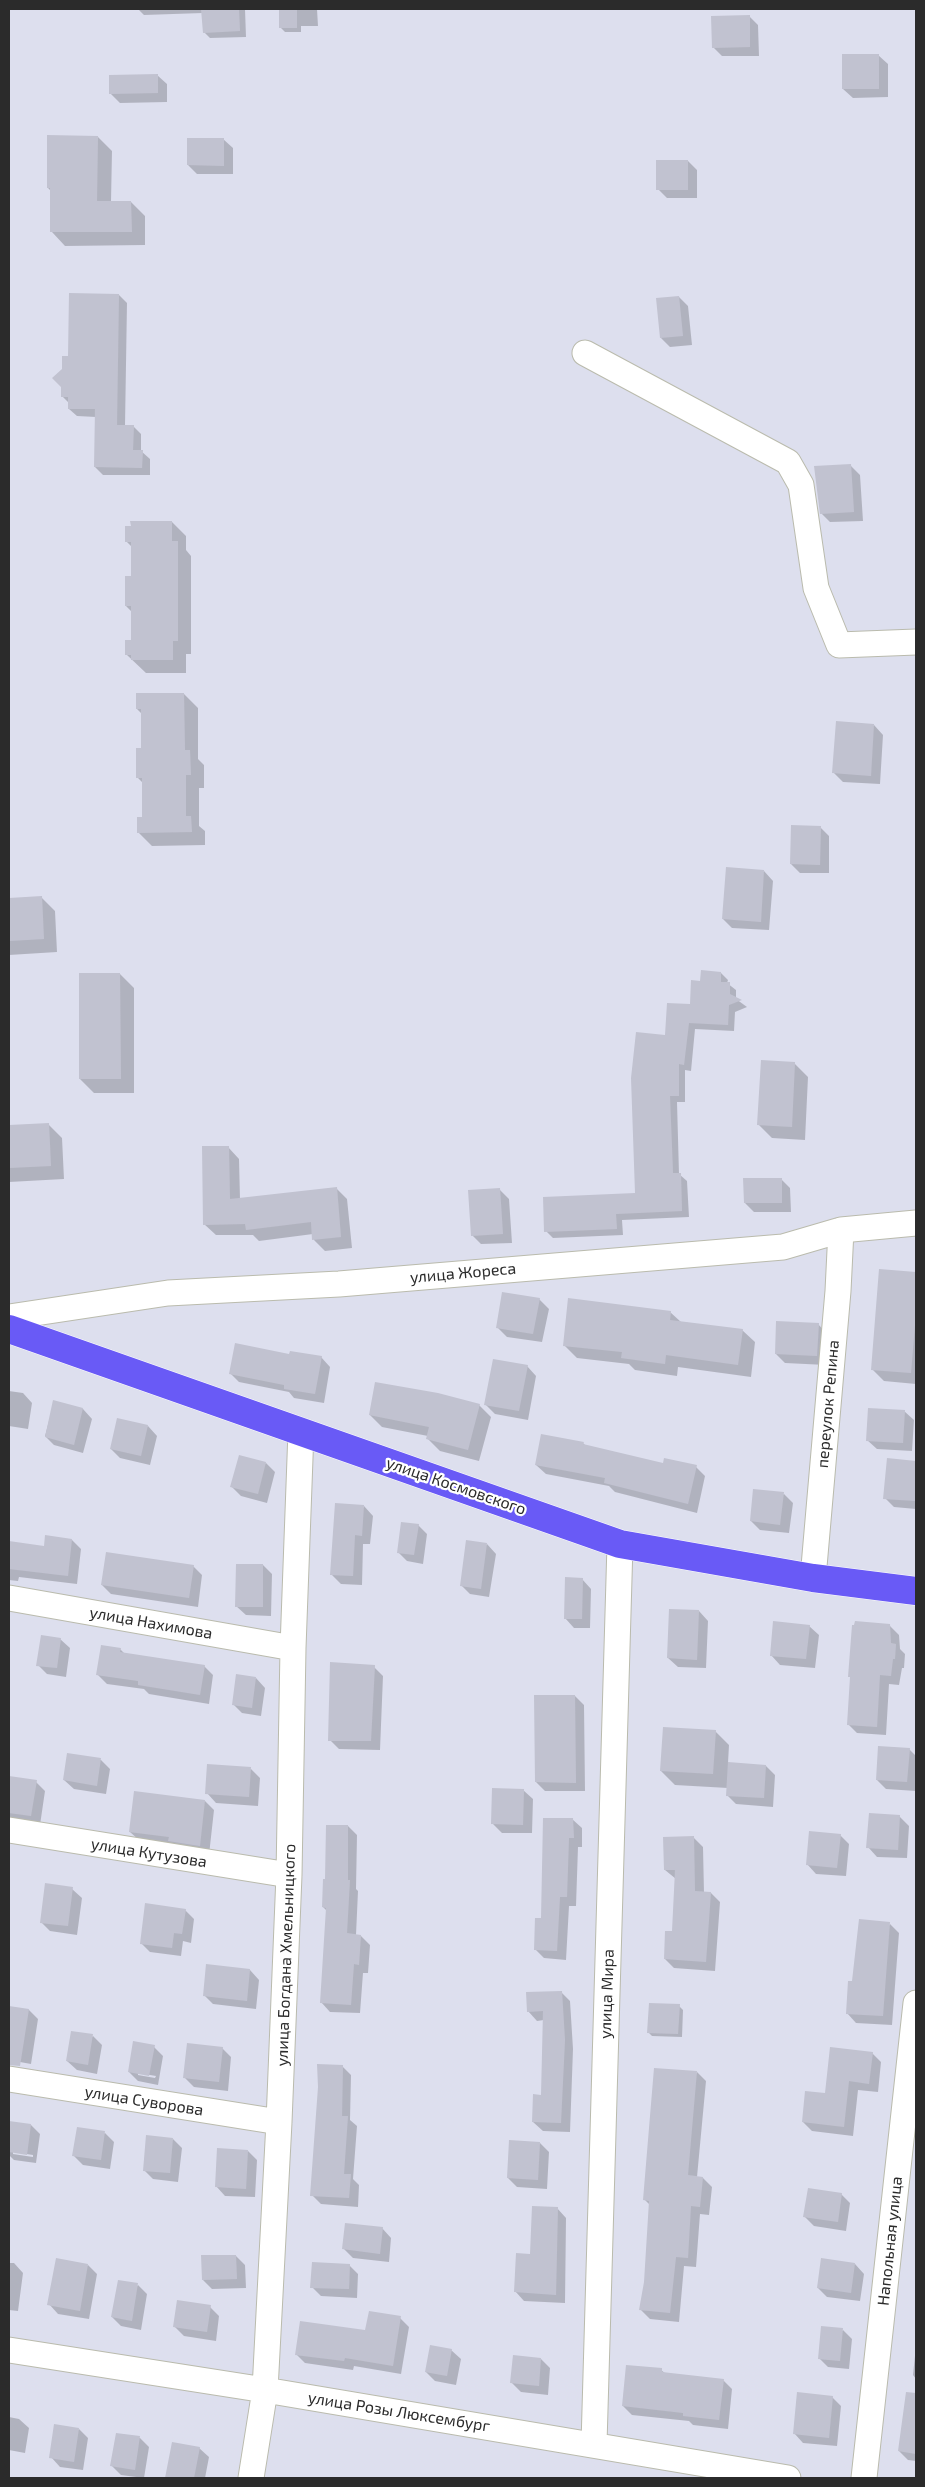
<!DOCTYPE html>
<html>
<head>
<meta charset="utf-8">
<style>
  body { margin:0 }
  #map { position:relative; width:925px; height:2487px; overflow:hidden; background:#dddfee; font-family:"Exo 2",sans-serif }
  canvas { display:block }
  .frame { position:absolute; inset:0; border:10px solid #2b2b2b; pointer-events:none }
</style>
</head>
<body>
<div id="map">
<canvas width="925" height="2487"></canvas>
<div class="frame"></div>
</div>
<script>
const g = document.querySelector('canvas').getContext('2d');
g.lineJoin = 'round';
function paint(path, color) { g.fillStyle = color; g.fill(path, 'evenodd'); }
function trace(path, color, width, dash) { g.strokeStyle = color; g.lineWidth = width; g.lineCap = dash ? 'butt' : 'round'; g.setLineDash(dash || []); g.stroke(path); }
function label(font, color, halo, rows, align = 'center') {
  g.font = font + ' "Exo 2",sans-serif'; g.lineWidth = 4.5; g.setLineDash([]); g.textBaseline = 'middle'; g.strokeStyle = halo; g.fillStyle = color; for (const [text, x, y, turn = 0] of rows) {
    g.save(); g.translate(x, y); g.rotate((+turn || 0) * Math.PI / 180); g.textAlign = isNaN(turn) ? turn : align; if (halo) g.strokeText(text, 0, 0); g.fillText(text, 0, 0); g.restore();
  }
}
const shadow = new Path2D(`
  M138,9h107l1,28 -36,1 -6,-6 -1,-19 -59,2z
  M280,9h37l1,17h-17v6h-16l-4,-4z
  M749,16l9,9 1,31h-37l-9,-9z
  M878,55l10,9v33l-35,1 -10,-9z
  M157,75l10,9v18l-47,1 -10,-10z
  M98,137l14,14 -1,51h20l14,14v29l-80,1 -13,-14 -1,-41 -3,-3z
  M223,139l10,9v26h-36l-9,-9z
  M688,161l9,9v28h-30l-9,-9z
  M119,295l8,8 -2,123h8l8,8v17l9,8v16h-47l-8,-8 1,-50 -19,-1 -8,-7v-6l-7,-7 1,-27z
  M679,297l9,9 4,39 -22,2 -9,-9z
  M851,466l9,9 3,46 -33,1 -9,-9z
  M172,522l14,14v14l5,6v98h-5v19h-40l-19,-18 5,-14v-29l-6,-6 6,-29v-30l-6,-6 6,-14z
  M184,694l14,14v51l6,6v23h-5v38l6,5v14l-53,1 -14,-14 6,-14 -1,-35 -5,-5 5,-29 -1,-35 -5,-5z
  M874,725l9,10 -3,49 -37,-2 -10,-10z
  M820,827l9,9v37h-29l-9,-9z
  M764,871l9,10 -4,49 -37,-2 -9,-9z
  M41,897l14,14 2,41 -48,3v-56z
  M721,973l7,7 -1,3 9,7v9l11,8 -12,5 -1,19 -39,-2 -4,42 -6,-1v32h-8l2,72 8,7 2,36 -67,3 1,15 -70,3 -7,-7 91,-37 29,-158 25,-30 11,-24z
  M120,974l14,14v105h-40l-14,-14z
  M794,1063l14,14 -3,63 -33,-2 -14,-14z
  M48,1124l14,14 2,41 -55,3v-56z
  M228,1147l11,12 1,40 96,-11 11,11 5,49 -27,3 -11,-11 -1,-6 -54,7 -6,-6h-37l-12,-11z
  M781,1179l9,9 1,24h-37l-9,-9z
  M500,1190l9,9 3,44 -31,1 -9,-9z
  M881,1271l35,2v111l-32,-3 -12,-12z
  M539,1299l10,10 -7,33 -35,-5 -9,-9z
  M670,1312l11,10 61,8 13,12 -4,35 -73,-10 -1,9 -42,-6 -6,-6 -52,-6 -13,-13z
  M818,1324l9,10 -1,31 -41,-2 -9,-9z
  M290,1356l31,1 9,10 -6,36 -30,-5 -5,-6 -50,-10 -9,-9z
  M527,1366l9,10 -8,44 -33,-6 -10,-10z
  M9,1391l14,2 9,10 -4,26 -19,-3z
  M54,1402l29,7 9,10 -9,34 -29,-8 -9,-9z
  M479,1405l12,12 -12,44 -39,-10 -12,-12v-3l-46,-9 -12,-12z
  M904,1411l10,9 -2,31 -35,-2 -10,-9z
  M148,1426l9,10 -7,29 -30,-7 -9,-9z
  M583,1443l3,3 78,18 32,3 9,9 -8,37 -82,-21 -6,-6 -63,-12 -10,-9z
  M888,1460l28,2v47l-22,-2 -9,-9z
  M266,1463l9,9 -8,31 -26,-7 -9,-9z
  M784,1494l9,9 -4,30 -29,-3 -9,-9z
  M364,1506l9,10 -3,28h-7l-1,41 -21,-1 -9,-9z
  M418,1525l9,9 -4,30 -16,-3 -9,-9z
  M72,1540l9,9 -4,35 -58,-7 -1,4 -9,-1v-38l36,5z
  M487,1544l9,10 -7,43 -19,-3 -9,-9z
  M263,1565l9,9 -1,42 -25,-1 -10,-9z
  M193,1566l9,9 -4,32 -87,-13 -9,-9z
  M582,1579l9,10 -1,39h-16l-9,-10z
  M699,1611l9,10 -2,47 -28,-1 -10,-9z
  M809,1626l10,9 -4,33 -35,-3 -9,-10z
  M890,1626l9,9 1,14 5,5 -1,14h-2l-3,17 -10,-1 -3,51 -29,-2 -9,-9z
  M60,1639l10,9 -4,29 -19,-3 -9,-9z
  M120,1649l5,5 79,12 9,9 -4,29 -60,-10 -5,-5 -37,-5 -9,-9z
  M374,1667l9,9 -3,74 -41,-1 -9,-9z
  M256,1678l9,10 -4,28 -19,-3 -9,-9z
  M575,1696l9,9 1,86h-40l-9,-9z
  M715,1731l14,14 -1,18 38,3 9,9 -2,32 -37,-3 -9,-9 1,-7 -53,-3 -14,-14z
  M909,1749l7,7v35l-30,-2 -9,-9z
  M68,1755l33,5 9,9 -4,25 -32,-5 -10,-9z
  M251,1769l9,9 -2,28 -42,-3 -9,-10z
  M9,1777l27,5 9,9 -5,34 -28,-5 -3,-3z
  M523,1790l10,9 -1,34h-30l-9,-9z
  M205,1801l9,9 -5,45 -69,-14 -10,-9z
  M899,1816l10,10 -2,32 -30,-1 -9,-10z
  M572,1819l10,9v19h-4l-2,59h-7l-3,54 -22,-2 -9,-9z
  M348,1826l9,9 -1,54 2,2 -2,44 5,1 9,9 -2,28h-5l-3,40 -30,-1 -9,-10 6,-91 -4,-4 4,-27z
  M840,1835l9,9 -3,32 -30,-2 -9,-10z
  M694,1838l9,9 1,46h7l9,9 -5,69 -41,-3 -9,-9 8,-26 3,-54 -11,-9z
  M72,1889l10,9 -5,37 -27,-4 -9,-9z
  M185,1910l9,9 -3,24 -8,-2 -2,15 -31,-4 -9,-9z
  M890,1924l9,9 -7,92 -36,-2 -9,-10 7,-30z
  M250,1970l9,10 -3,29 -43,-5 -9,-9z
  M561,1992l9,9 3,48 -3,83 -27,-1 -10,-9 9,-26 2,-76 -7,1 -9,-10z
  M679,2006l4,4 -1,27 -30,-1 -4,-4z
  M9,2007l20,3 9,9 -7,45 -22,-4z
  M93,2036l9,9 -5,29 -20,-4 -10,-9z
  M154,2047l9,9 -5,29 -20,-4 -9,-9zM138,2073l18,3 -1,2 -17,-3z
  M222,2048l9,9 -3,34 -34,-4 -9,-9z
  M872,2053l9,9 -3,30 -20,-2 -5,46 -41,-5 -9,-9 23,-28z
  M342,2066l9,9 -1,45 7,6 -4,53 6,6 -1,22 -37,-3 -9,-9z
  M697,2072l9,9 -9,96 6,1 9,9 -3,28 -9,-1 -4,53 -12,-1 -5,56 -29,-3 -9,-9 4,-28 5,-77 -6,-6z
  M9,2122l22,3 9,9 -4,29 -22,-3 -5,-5zM13,2152l20,3v2l-20,-3z
  M105,2133l9,9 -4,27 -27,-4 -9,-9z
  M173,2139l9,9 -4,34 -25,-3 -9,-9z
  M540,2143l9,9 -2,37 -30,-2 -9,-9z
  M248,2151l9,9 -2,37 -30,-1 -9,-10z
  M841,2194l9,9 -4,28 -32,-5 -9,-9z
  M557,2208l9,10 -1,85 -41,-2 -9,-10 17,-36z
  M382,2228l9,10 -2,24 -36,-4 -9,-9z
  M236,2256l9,9 1,23 -34,1 -9,-9z
  M9,2263h5l9,10 -5,38 -9,-1z
  M855,2264l9,10 -4,27 -33,-4 -9,-9z
  M88,2265l9,9 -8,45 -31,-5 -9,-10z
  M349,2265l9,9 -1,24 -36,-2 -9,-9z
  M138,2285l9,9 -6,36 -20,-4 -9,-9z
  M210,2307l9,9 -3,25 -32,-5 -10,-10z
  M400,2318l9,9 -8,47 -47,-8 -1,4 -48,-7 -9,-9 70,-22z
  M843,2330l9,9 -3,30 -21,-2 -9,-9z
  M916,2346v33l-3,-4z
  M451,2350l10,9 -5,26 -21,-4 -9,-9z
  M541,2359l9,9 -2,27 -27,-3 -9,-9z
  M661,2370l5,4 57,6 9,9 -4,40 -35,-4 -4,-4 -57,-6 -9,-9z
  M832,2397l9,9 -4,40 -34,-3 -9,-10z
  M9,2417l10,2 10,9 -4,25 -16,-3z
  M903,2420l13,1v40l-8,-1 -9,-9z
  M79,2429l9,9 -5,32 -23,-3 -9,-10z
  M117,2434l23,4 9,9 -5,31 -23,-3 -9,-9z
  M173,2443l26,5 10,9 -4,21h-38z`);
const building = new Path2D(`
  M201,9h38l1,22 -37,2z
  M279,9h18v19h-18z
  M750,15v32l-38,1 -1,-32z
  M842,54h37v35h-37z
  M158,74v19l-49,1v-19z
  M47,135l51,1 -1,65h34l1,31h-82v-44h-3z
  M187,138h37v28l-37,-1z
  M656,160h32v30h-32z
  M69,293l50,1 -2,131h17l-1,25h10l-1,18 -48,-1 1,-58h-27v-12h-7v-10l-9,-9 10,-9v-13h6z
  M679,296l4,40 -23,2 -4,-40z
  M851,464l3,48 -34,2 -6,-48z
  M130,521h42v20h6v100h-5v19h-42v-5h-6v-15h6v-34h-6v-30h6v-34h-6v-16h6z
  M136,693h48l1,57h5l1,25h-5v41h5l1,16 -55,1v-16h5v-39h-6v-30h5v-39h-5z
  M836,721l38,3 -3,52 -39,-3z
  M791,825l30,1 -1,39 -30,-1z
  M726,867l38,3 -3,52 -39,-3z
  M42,896l2,43 -35,2v-43z
  M701,970l20,2v10h9v12l12,6 -13,5 -1,20 -39,-2 -5,42 -5,-1v32h-9l3,77h8l1,38 -66,3 1,15 -73,3 -1,-35 92,-4 -4,-115 5,-46 29,3 2,-32 23,1 1,-24 9,1z
  M79,973h41l1,106h-42z
  M761,1060l34,2 -3,65 -35,-2z
  M49,1123l2,43 -42,2v-43z
  M202,1146h27l1,53 107,-12 4,50 -29,3 -1,-18 -65,8 -1,-6 -42,1z
  M743,1178h39v25h-38z
  M500,1188l3,46 -32,2 -3,-46z
  M879,1269l37,3v41l-5,60 -40,-3z
  M502,1292l38,6 -7,36 -37,-6z
  M568,1298l103,13 -1,9 73,9 -5,36 -72,-10 -1,9 -44,-6 1,-6 -59,-6z
  M776,1321l43,2 -2,33 -42,-2z
  M235,1343l54,11 1,-3 32,5 -7,38 -31,-5v-4l-55,-11z
  M493,1359l35,6 -9,46 -35,-6z
  M375,1382l63,11 42,11 -12,46 -42,-11 3,-12 -60,-12z
  M53,1400l30,8 -9,37 -29,-8z
  M868,1408l37,2 -2,33 -37,-2z
  M117,1418l31,7 -7,31 -31,-7z
  M541,1434l43,8 -1,2 80,19 1,-5 33,7 -9,39 -84,-21 1,-5 -70,-13z
  M239,1455l27,7 -8,32 -28,-7z
  M887,1458l29,3v40l-33,-2z
  M753,1489l31,3 -4,33 -30,-4z
  M335,1503l29,2 -2,31 -7,-1 -2,41 -23,-1z
  M401,1522l18,2 -5,31 -17,-2z
  M45,1535l27,4 -4,37 -59,-7v-28l35,5z
  M466,1540l21,3 -6,46 -21,-3z
  M106,1552l88,13 -5,33 -88,-13z
  M236,1564h27v43h-28z
  M565,1577l18,1 -1,41h-18z
  M669,1609l30,1 -2,50 -30,-2z
  M773,1621l37,4 -4,34 -36,-3z
  M855,1621l35,3 1,19 5,1 -1,15h-2l-2,17 -11,-1 -3,52 -30,-2 3,-48h-2l4,-52h2z
  M41,1635l20,3 -4,30 -21,-2z
  M101,1645l20,3 -1,4 85,13 -5,30 -62,-10v-4l-42,-6z
  M330,1662l45,3 -4,76h-43z
  M236,1674l20,3 -4,31 -20,-3z
  M534,1695h41l1,88 -41,-1z
  M663,1727l53,3 -3,44 -53,-3z
  M878,1746l32,2 -3,34 -31,-2z
  M67,1753l34,5 -4,28 -34,-6z
  M728,1762l38,3 -2,33 -38,-2z
  M207,1764l44,3 -2,30 -44,-3z
  M9,1776l28,4 -6,36 -22,-3z
  M492,1788l32,1 -1,36 -32,-1z
  M134,1791l71,9 -5,46 -32,-5 1,-4 -40,-5z
  M869,1813l31,2 -2,35 -32,-2z
  M543,1818h30l1,20h-5l-2,59h-7l-3,54 -23,-1 1,-32h6z
  M326,1825h22v55h2l-3,53 14,2 -2,30 -5,-1 -3,41 -31,-2 6,-95 -4,-1 1,-28h2z
  M809,1831l32,3 -4,34 -31,-3z
  M694,1836l1,55 16,1 -5,70 -42,-3 1,-28h7l3,-61h-11l-1,-33z
  M45,1883l28,4 -5,39 -28,-3z
  M145,1903l41,6 -4,25 -8,-1 -2,15 -32,-4z
  M859,1919l31,3 -7,94 -37,-2 2,-33h4z
  M206,1964l44,5 -3,32 -44,-5z
  M562,1991l3,49 -4,83 -29,-1 1,-28 8,1 2,-84 -16,1 -1,-20z
  M649,2003l31,1 -2,30 -31,-1z
  M9,2006l20,3 -9,57 -11,-1z
  M71,2031l22,3 -5,31 -22,-4z
  M133,2041l22,4 -6,31 -21,-4z
  M187,2043l36,4 -4,35 -36,-4z
  M830,2047l43,5 -4,32 -20,-3 -5,46 -42,-5 3,-31 20,2z
  M317,2064l26,1 -1,51h6l-4,58h7l-2,24 -39,-2 8,-109z
  M654,2068l43,3 -9,104 15,2 -3,30 -9,-1 -3,52 -12,-1 -6,56 -31,-3 5,-28 5,-81 -6,-1z
  M9,2121l22,3 -4,31 -18,-3z
  M77,2127l28,4 -4,29 -29,-4z
  M146,2135l27,3 -3,35 -27,-2z
  M509,2140l31,2 -2,38 -31,-2z
  M217,2148l31,2 -2,39 -31,-2z
  M808,2188l34,5 -4,29 -35,-5z
  M532,2206l26,1 -2,88 -42,-3 2,-39 14,1z
  M345,2223l38,4 -3,27 -38,-5z
  M201,2255h35l1,24 -35,1z
  M56,2258l32,6 -8,47 -33,-6z
  M821,2258l34,5 -4,30 -34,-5z
  M312,2262l38,2 -1,25 -39,-1z
  M118,2280l20,3 -6,38 -21,-4z
  M177,2300l34,5 -4,27 -34,-5z
  M369,2311l32,5 -8,50 -48,-8 -1,3 -49,-6 5,-34 65,9z
  M821,2326l22,2 -3,33 -22,-2z
  M430,2345l22,4 -5,27 -22,-4z
  M513,2355l28,3 -2,28 -29,-3z
  M626,2365l36,3v4l62,7 -5,41 -36,-4v-3l-61,-7z
  M797,2392l36,4 -4,42 -36,-4z
  M906,2392l10,1v61l-18,-3z
  M54,2424l25,4 -5,34 -25,-4z
  M116,2433l24,3 -5,34 -25,-4z
  M172,2442l28,5 -6,31h-29z`);
const minor = new Path2D(`
  M585,353l203,109 13,23 15,103 23,57 77,-3
  M9,1317l159,-24 171,-9 444,-37 58,-17 75,-7
  M813,1578l25,-287 3,-61
  M9,1598l284,50
  M9,1830l280,45
  M9,2079l270,43
  M9,2350l256,40 523,88
  M594,2444l26,-900
  M251,2478l14,-88 14,-268 10,-247 4,-227 8,-217
  M864,2478l52,-475`);
const major = new Path2D(`
  M9,1329l611,215 193,34 103,13`);
const streetNames = [
  ["улица Жореса",463,1273,-5],
  ["переулок Репина",828,1404,-85],
  ["улица Космовского",456,1486,19],
  ["улица Нахимова",151,1623,10],
  ["улица Кутузова",149,1853,9],
  ["улица Богдана Хмельницкого",286,1955,-88],
  ["улица Мира",607,1994,-88],
  ["улица Суворова",144,2101,9],
  ["Напольная улица",890,2241,-84],
  ["улица Розы Люксембург",399,2412,9]
];
paint(shadow, '#0003');
paint(building, '#c1c2d0');
trace(minor, '#babbad', 27);
trace(major, '#fff', 29);
trace(minor, '#fff', 25);
trace(major, '#695af6', 28);
label('16px', '#2b2b2b', '#fff', streetNames);
</script>
</body>
</html>
